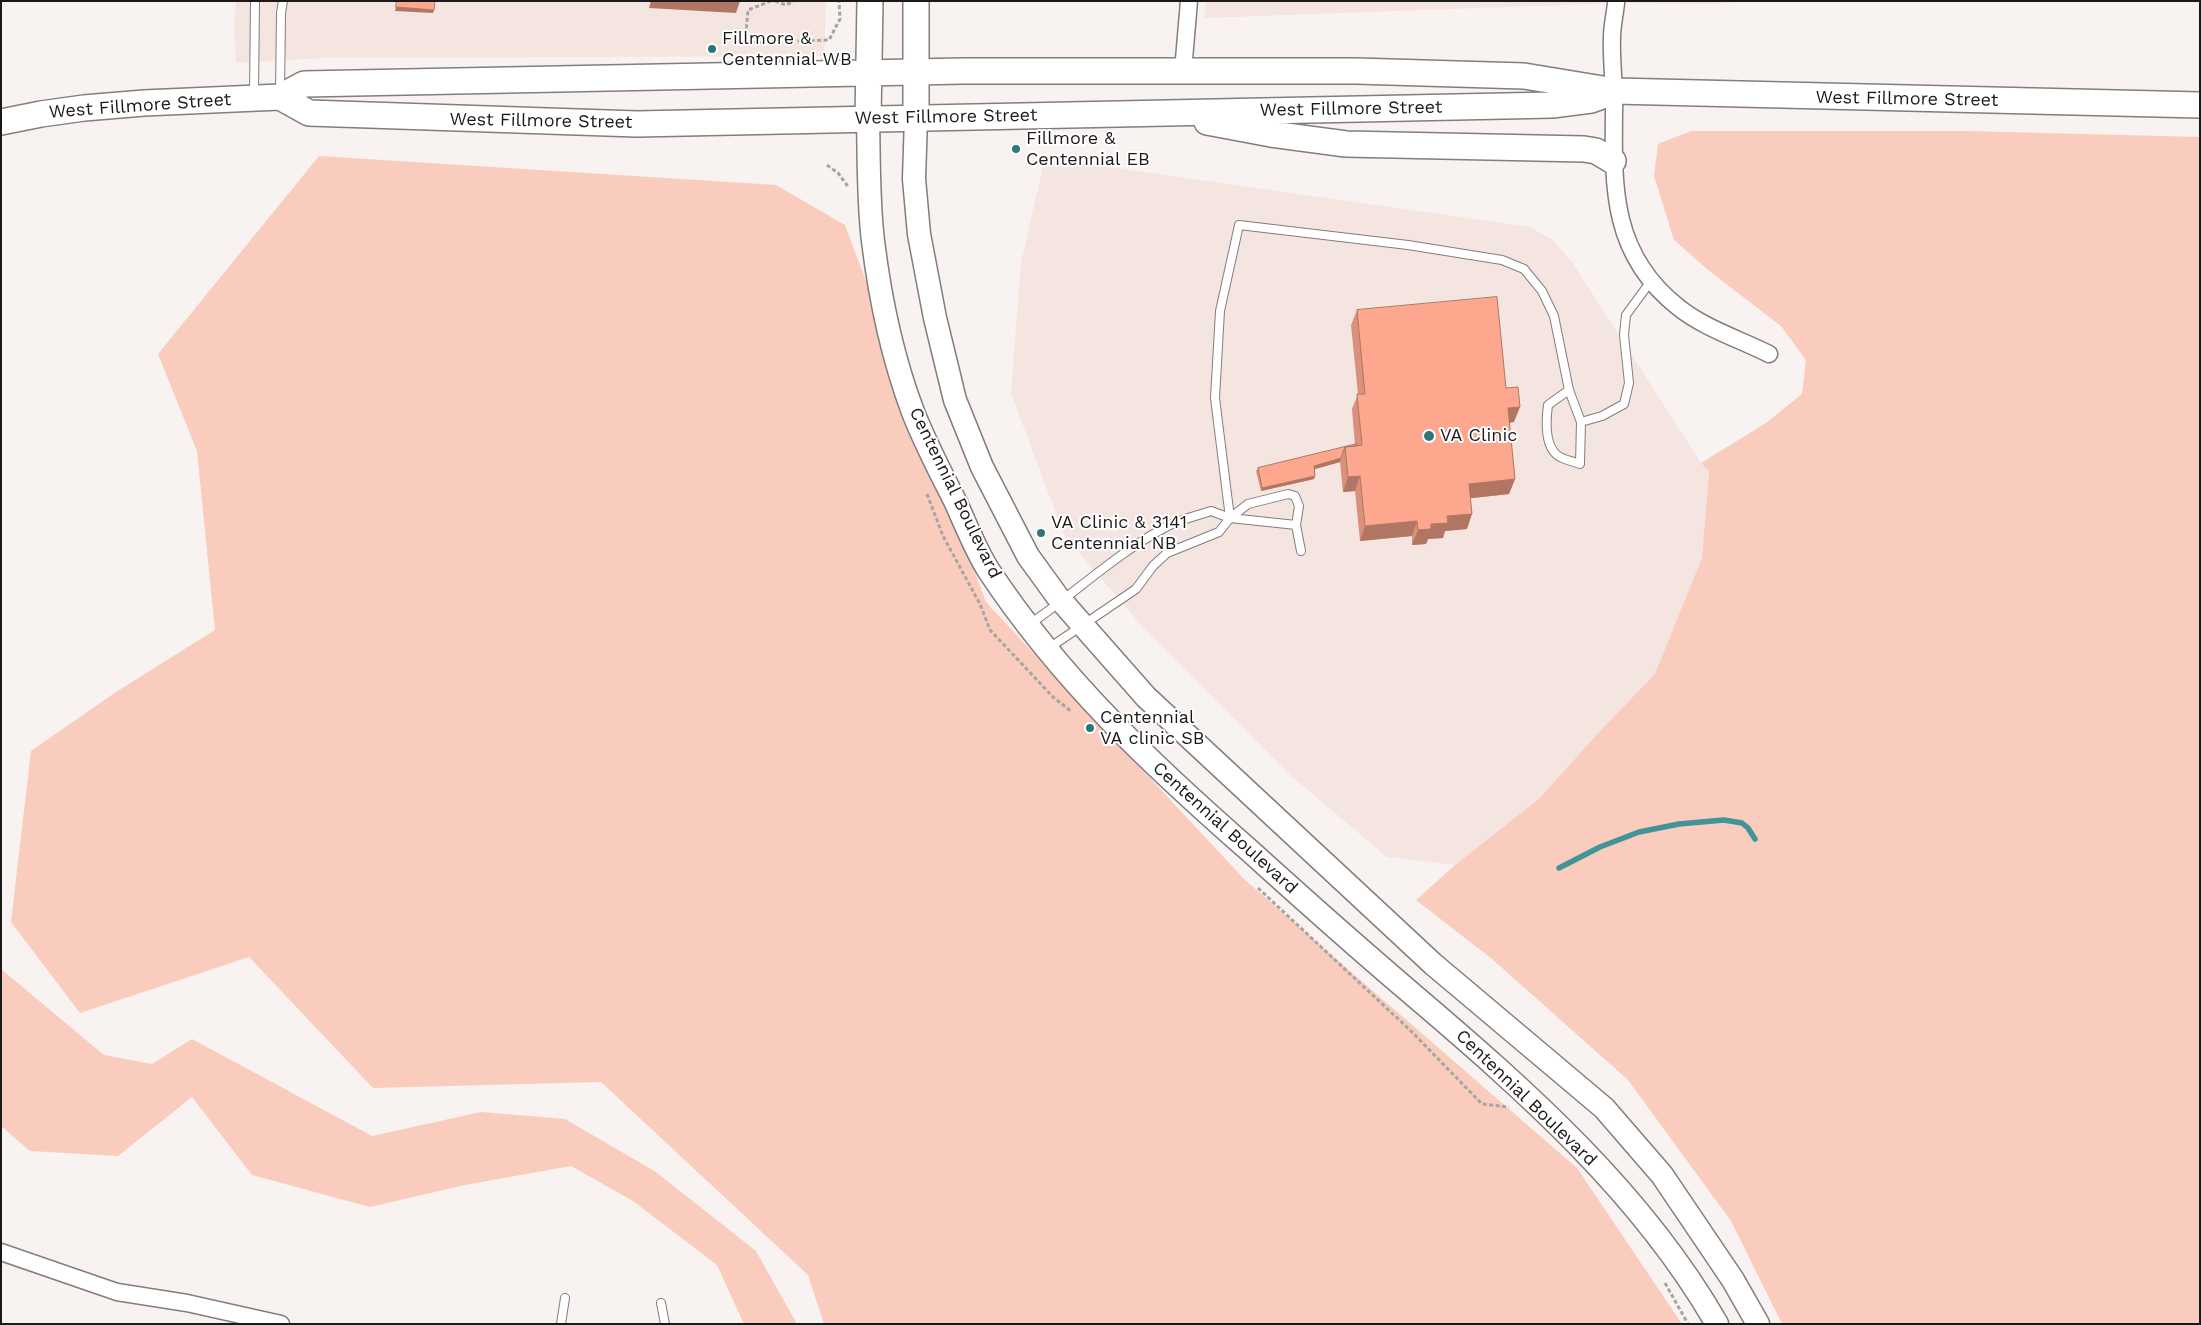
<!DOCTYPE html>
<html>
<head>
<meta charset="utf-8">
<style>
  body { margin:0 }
  #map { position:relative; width:2201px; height:1325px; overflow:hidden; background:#f8f2f0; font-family:"Work Sans",sans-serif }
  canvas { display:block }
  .frame { position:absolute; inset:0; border:2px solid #1b1818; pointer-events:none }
</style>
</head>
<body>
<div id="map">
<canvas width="2201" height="1325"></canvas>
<div class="frame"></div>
</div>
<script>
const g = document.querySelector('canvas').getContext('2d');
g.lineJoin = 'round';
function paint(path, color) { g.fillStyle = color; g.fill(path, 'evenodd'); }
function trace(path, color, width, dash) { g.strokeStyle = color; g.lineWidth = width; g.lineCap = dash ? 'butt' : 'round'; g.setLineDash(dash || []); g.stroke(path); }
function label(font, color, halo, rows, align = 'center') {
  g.font = font + ' "Work Sans",sans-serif'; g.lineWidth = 4; g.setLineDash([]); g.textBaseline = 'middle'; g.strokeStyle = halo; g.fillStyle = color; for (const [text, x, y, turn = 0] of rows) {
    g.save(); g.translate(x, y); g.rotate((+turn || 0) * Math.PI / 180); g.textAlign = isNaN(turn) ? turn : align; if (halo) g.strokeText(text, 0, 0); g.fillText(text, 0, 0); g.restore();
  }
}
const built = new Path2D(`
  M236,1h590l-2,55 -502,2 -86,5 -2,-39z
  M1206,1h541l-34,3 -97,-1 -412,15z
  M1045,158l485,69 23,13 19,22 129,201 8,8 -7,87 -44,113 -59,61 -59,66 -85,67 -68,-8 -97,-82 -148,-149 -78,-91 -53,-142 10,-130z`);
const green = new Path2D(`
  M1691,131h276l233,6v1187h-418l-51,-103 -103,-141 -136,-121 -76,-59 39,-35 85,-67 59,-66 56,-58 47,-116 7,-87 -8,-8 65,-40 36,-29 4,-34 -25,-34 -73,-56 -34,-30 -20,-64 4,-32z
  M319,156l457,29 69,40 141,377 259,278 332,288 105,156h-858l-16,-49 -207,-193 -228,6 -124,-131 -169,56 -69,-91 20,-171 85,-59 99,-62 -18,-179 -39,-97z
  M1,969l103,86 48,9 40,-25 180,97 109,-24 84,7 91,53 100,79 41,73h-53l-27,-59 -84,-64 -62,-35 -106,19 -95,22 -118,-32 -60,-78 -74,59 -88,-5 -29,-25z`);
const stream = new Path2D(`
  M1559,868l41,-21 39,-15 40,-8 45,-4 18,3 6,5 7,11`);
const path = new Path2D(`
  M771,1l-23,9 -3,33 84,-3 11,-21 -1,-18
  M775,1l11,4 8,-4
  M827,165l11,8 11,15
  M927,494l16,42 37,68 10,26 63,67 19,15
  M1258,888l152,142 72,74 27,3
  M1665,1283l23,41`);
const service = new Path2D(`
  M280,93l1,-80 2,-12
  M254,94l1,-93
  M1569,390l-21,15c-2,15 -4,39 9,50 6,5 16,6 23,9l1,-42
  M1230,518l-15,-120 5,-87 19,-86 169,20 94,15 22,9 18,22 12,25 15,74 12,32 21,-6 22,-12 5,-21 -5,-48 2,-20 25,-34
  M1030,624c45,-31 86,-70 134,-96 14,-8 32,-12 47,-17l19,7 66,7
  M1049,648l87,-59 17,-23 14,-13 52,-21 11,-14 18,-14 40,-10 7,2 4,10 -3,19 5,26
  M661,1303l4,21
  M561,1324l4,-26`);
const minor = new Path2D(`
  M1616,3c-1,11 -4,23 -4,34 -1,25 3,51 2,76 -1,76 -2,142 64,194 26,21 61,32 91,47
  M1183,71l6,-70
  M1,1252l116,40 70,11 94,21`);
const secondary = new Path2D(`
  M868,118c1,41 0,82 5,123 7,57 20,118 40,171 12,31 28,61 43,91 10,22 20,48 33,68 72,109 164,195 261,280 53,48 107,96 161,142 114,97 231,200 306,331
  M916,118l-2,61 5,55 16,84 20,82 27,67 46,89 29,40 89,101 287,267 171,144 58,67 71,105 25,44`);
const primary = new Path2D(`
  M916,1v117
  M280,97l29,16 328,11 915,-19 39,-5 19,-7
  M868,118l2,-117
  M1,122l40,-8 43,-6 60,-5 136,-6 24,-13 660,-13h392l168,5 91,15 585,14
  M1207,122l64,12 75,10 238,5 12,2 17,10`);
const wall = new Path2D(`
  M1357,310l149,78 8,34 -5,1 6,56 -6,15 -38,4 -4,31 -22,2 -2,7 -15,1 -2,5 -14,1v-9l-52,5 -5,-50 -12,1 -3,-30 -26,7 1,7 -1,3 -53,12 -5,-20 2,-3 97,-23 -3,-36 6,-15 -7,-69z`);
const shadedWall = new Path2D(`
  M651,1h89l-4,12 -87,-5z
  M396,7l38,3 -1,3 -38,-2z
  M1520,407l-6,15 -12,1 6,-15z
  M1341,458l-1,4 -28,8 2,-4z
  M1315,476l-1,3 -53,12 1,-3z
  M1360,476l-5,15 -12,1 5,-15z
  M1515,479l-6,15 -45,5 5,-15z
  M1472,514l-5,15 -22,2 -2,7 -15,1 -2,5 -14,1 6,-15 29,-14z
  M1417,521l-5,15 -52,5 5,-15z`);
const building = new Path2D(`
  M397,1h38l-1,9 -38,-3z
  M1497,297l9,91 12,-1 2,20 -12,1 7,71 -46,5 3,30 -25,2 1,7 -17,1v5l-13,1 -1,-9 -52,5 -5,-50 -12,1 -3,-30 17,-2 -5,-51h8l-8,-84z
  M1357,444v2l-12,1 -4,11 -27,8 1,10 -53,12 -4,-20z`);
const markers = [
  [712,49,5,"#2d7778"],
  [1016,149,5,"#2d7778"],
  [1429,436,6,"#2d7778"],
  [1041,533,5,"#2d7778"],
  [1090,728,5,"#2d7778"]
];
const poiNames = [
  ["Fillmore &",722,39],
  ["Centennial WB",722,60],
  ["Fillmore &",1026,139],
  ["Centennial EB",1026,160],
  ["VA Clinic",1440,436],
  ["VA Clinic & 3141",1051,523],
  ["Centennial NB",1051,544],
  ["Centennial",1100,718],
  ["VA clinic SB",1100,739]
];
const streetNames = [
  ["West Fillmore Street",1907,99,1],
  ["West Fillmore Street",140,106,-4],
  ["West Fillmore Street",1351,109,-1],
  ["West Fillmore Street",946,117,-1],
  ["West Fillmore Street",541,121,1],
  ["Centennial Boulevard",955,493,64],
  ["Centennial Boulevard",1225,828,42],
  ["Centennial Boulevard",1526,1098,44]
];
paint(built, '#f4e5e1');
paint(green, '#f9ccbe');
trace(stream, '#419597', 5.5);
trace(service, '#837d7b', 10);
trace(minor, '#837d7b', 19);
trace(secondary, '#837d7b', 25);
trace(primary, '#837d7b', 28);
trace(path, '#a9a4a3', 3, [4, 2.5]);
trace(service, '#fff', 8);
trace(minor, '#fff', 16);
trace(secondary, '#fff', 22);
trace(primary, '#fff', 25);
paint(wall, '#da907a');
paint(shadedWall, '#b17663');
paint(building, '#fda88e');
trace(building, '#b17663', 1);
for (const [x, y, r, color] of markers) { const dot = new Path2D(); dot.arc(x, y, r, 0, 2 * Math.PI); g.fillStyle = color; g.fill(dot); trace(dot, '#fff', 2); }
label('18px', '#1b1818', '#fff', poiNames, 'left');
label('18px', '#1b1818', '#fff', streetNames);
</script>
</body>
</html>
